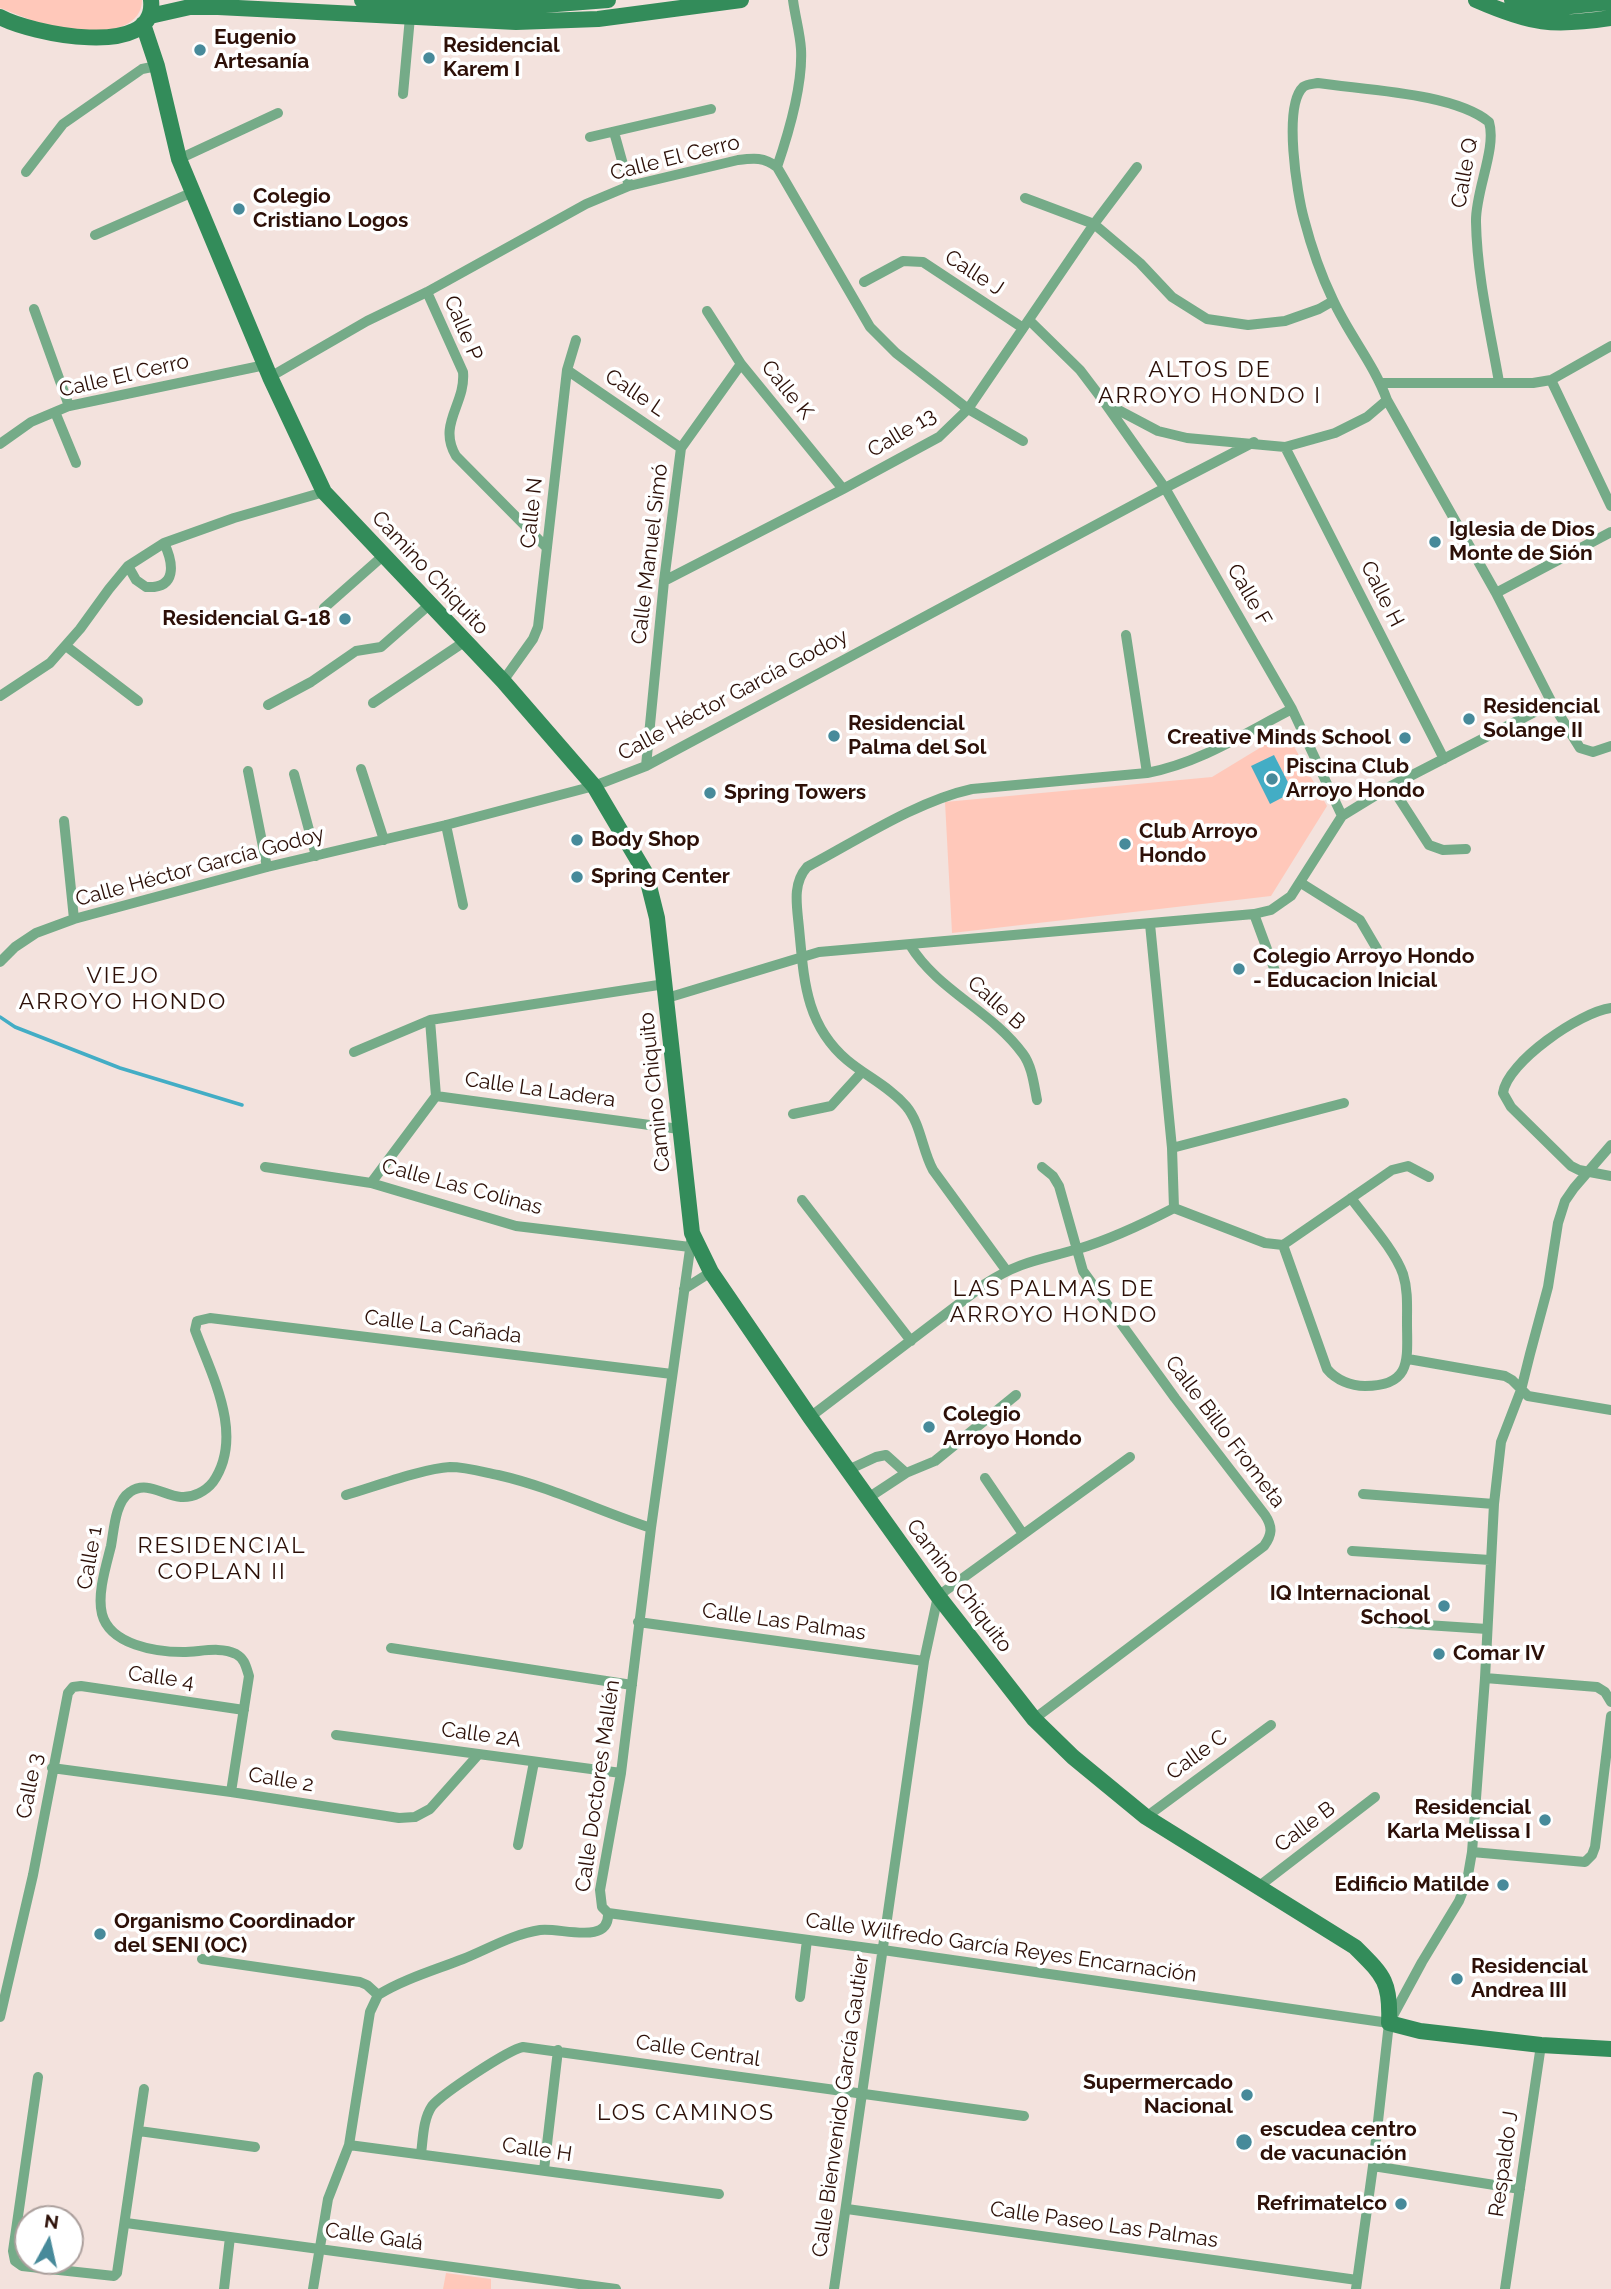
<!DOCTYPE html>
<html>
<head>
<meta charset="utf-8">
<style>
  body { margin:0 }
  #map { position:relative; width:1611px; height:2289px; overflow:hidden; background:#f3e2dd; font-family:Raleway,sans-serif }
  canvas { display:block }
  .north { position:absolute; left:14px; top:2205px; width:70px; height:70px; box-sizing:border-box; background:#fff; border:2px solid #ab9f9c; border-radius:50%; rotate:8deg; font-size:19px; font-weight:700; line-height:28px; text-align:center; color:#2d1008 }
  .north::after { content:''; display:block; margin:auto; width:24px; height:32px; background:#478a9a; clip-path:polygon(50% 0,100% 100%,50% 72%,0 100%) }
</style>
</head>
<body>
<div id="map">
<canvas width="1611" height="2289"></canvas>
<div class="north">N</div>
</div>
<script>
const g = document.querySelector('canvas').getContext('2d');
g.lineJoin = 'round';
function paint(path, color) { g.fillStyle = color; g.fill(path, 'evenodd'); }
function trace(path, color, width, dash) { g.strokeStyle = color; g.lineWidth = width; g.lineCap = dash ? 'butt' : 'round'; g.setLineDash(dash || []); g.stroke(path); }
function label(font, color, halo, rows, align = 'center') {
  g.font = font + ' Raleway,sans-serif'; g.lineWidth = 7; g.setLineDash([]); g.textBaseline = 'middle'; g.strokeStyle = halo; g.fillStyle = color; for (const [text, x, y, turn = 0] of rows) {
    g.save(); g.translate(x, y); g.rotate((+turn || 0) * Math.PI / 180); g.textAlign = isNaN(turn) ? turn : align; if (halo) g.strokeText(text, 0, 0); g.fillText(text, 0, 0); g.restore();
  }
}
const green = new Path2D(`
  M0,0h142c0,34 -53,34 -77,30 -21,-4 -42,-13 -62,-21l-3,-1z
  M1286,732l41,74 -56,90 -319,37 -7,-131 267,-25z
  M446,2273l45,6v10h-48z`);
const water = new Path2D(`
  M1274,755l19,37 -23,12 -19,-38z`);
const stream = new Path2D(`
  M0,1017l15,10 105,41 122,37`);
const minor = new Path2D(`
  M403,94l7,-77
  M614,132l15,54
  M590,137l121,-28
  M179,159l99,-46
  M777,167c12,-35 26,-82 24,-118 -1,-16 -6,-33 -8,-49
  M26,172l37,-48 79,-55 15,-3
  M1025,198l69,26 46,39 32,34 35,22 41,6 37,-4 34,-12 14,-8
  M95,235l98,-43
  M864,282l39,-21 20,1 100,66
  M427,292l36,80c3,32 -26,52 -7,84l91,92
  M34,309l35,97
  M707,311l34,53 102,125
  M1029,320l51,50 25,33 53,28 29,7 98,9 50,-14 32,-16 20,-17
  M567,370l114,78
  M270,377l97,-56 60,-29 159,-88 43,-18 109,-26c16,-2 26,-3 39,7l93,160 26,26 72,56 55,32
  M1551,380l60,126
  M1499,382c-9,-52 -22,-106 -23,-160 -1,-30 21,-74 13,-100 -35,-29 -124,-32 -171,-39 -5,1 -11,1 -15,4 -20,19 -6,107 1,132 7,27 17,56 29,81 16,35 41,64 54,100l109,193 56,110 28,45 13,4 18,-6
  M1381,383h152l18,-3 60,-34
  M1105,403l60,85 127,221 50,107
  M55,412l21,51
  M0,444l31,-22 38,-16 196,-41
  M1285,447l159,312
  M128,566l8,14 10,7c31,2 28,-23 18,-44
  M664,581l179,-92 96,-52 29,-28 126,-185 43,-57
  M1496,593l115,-61
  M324,608l60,-53
  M1126,635l21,138
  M66,646l72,55
  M503,681l30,-42 5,-12 29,-257 9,-30
  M0,696l50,-33 30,-34 29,-40 19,-23 36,-23 70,-25 90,-26
  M373,703l91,-61
  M268,705l43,-23 45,-31 25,-4 48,-42
  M646,766l18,-185 17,-133 60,-84
  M361,769l23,71
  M248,771l19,96
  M294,774l22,82
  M1391,786l38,59 14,5 23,-1
  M64,821l10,98
  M446,825l17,80
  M1301,883l59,37 17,29
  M1254,914l24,65
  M1150,924l22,224 2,60
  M910,945c27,45 82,66 113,109 9,12 11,31 14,46
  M0,962l15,-15 21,-14 38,-14 193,-52 179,-42 148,-39 52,-20 519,-278 89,-46
  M667,998l152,-46 435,-38 17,-4 20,-14 51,-80 49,-30 161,-83
  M1611,1008c-31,4 -104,54 -108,85l8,14 60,59 8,4 32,6
  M354,1052l76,-32 235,-36
  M436,1096l243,33
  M793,1114l38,-8 31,-34
  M1172,1148l172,-45
  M265,1167l106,16 145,43 174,21
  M371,1183l65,-87 -6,-76
  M802,1200l109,141
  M1283,1245l44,124c9,11 24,17 38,17 48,0 42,-28 42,-64 0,-16 1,-32 -4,-48 -9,-25 -36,-54 -52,-76
  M1006,1270l-73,-100c-11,-20 -12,-46 -27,-64 -16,-19 -40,-30 -59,-46 -42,-36 -43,-81 -48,-132 -2,-22 -7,-44 8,-61 51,-27 110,-66 165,-78l175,-16c53,-10 98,-40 145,-64
  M684,1289l27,-17
  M1408,1359l97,17 7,4 16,16 83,14
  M810,1417l175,-133c35,-23 55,-24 93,-35 34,-10 65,-25 96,-41l91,35 18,2 109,-75 16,-4 21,11
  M848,1470l28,-13 10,-2 20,18
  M985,1478l38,56
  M1363,1494l131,10
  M346,1495c27,-8 79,-27 104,-28 16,0 33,5 48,8 53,12 101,36 153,53
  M868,1498l38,-25 29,-12 81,-66
  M1352,1551l138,9
  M638,1622l286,39
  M1381,1622l106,7
  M391,1648l241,37
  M1485,1678l112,9 8,5 6,10
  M1034,1719l230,-173c8,-11 9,-19 1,-31l-90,-117 -92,-127 -24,-85 -6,-10 -11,-9
  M336,1735l285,38
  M52,1768l179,24 168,26 16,-1 15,-8 48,-54
  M231,1792l18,-116c-3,-9 -4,-17 -13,-22 -16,-8 -36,-2 -53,-2 -27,0 -73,-7 -81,-38 -5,-20 4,-48 9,-68 3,-16 4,-44 19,-54 17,-12 34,4 51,5 12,1 25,-6 32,-15 32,-46 -1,-106 -18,-152l2,-9 13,-3 462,56
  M1146,1817l125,-92
  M518,1845l16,-83
  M1472,1852l113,10 7,-7 3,-8 16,-131
  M1258,1887l117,-90
  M608,1913l275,37 506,73
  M202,1959l158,23 7,3 11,10
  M800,1997l7,-57
  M0,2017l33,-142 35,-182 5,-6 8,-1 163,24
  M38,2077l-25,174 2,10 7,5 92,10 3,-3 27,-184
  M139,2131l116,16
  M349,2145l370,49
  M421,2154c2,-15 2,-35 11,-48 11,-13 76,-56 91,-59l501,69
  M1373,2166l147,23
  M544,2170l14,-120
  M847,2209l510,71
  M126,2223l490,66
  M224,2289l6,-52
  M313,2289l15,-90 21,-54 21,-133 8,-17c26,-16 57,-25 85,-36 25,-10 50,-25 77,-29 20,-3 70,16 68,-17l-6,-6 -2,-17 21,-117 30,-245 41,-293
  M834,2289l90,-628 14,-65 192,-139
  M1356,2289l17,-123 16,-143 33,-61 37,-61 8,-20 5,-29 13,-174 9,-174 7,-62 20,-52 9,-36 18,-67 10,-64 7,-22 9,-13 37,-43
  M1505,2289l36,-244`);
const secondary = new Path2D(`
  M362,0l156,7 90,-7
  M1476,0c55,24 76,27 135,18
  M1512,0l39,8 60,-6
  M150,16l40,-9h28l298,15 82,-3 143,-19
  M0,17c29,16 158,44 151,-17
  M143,24l14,42 22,93 91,218 54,115 179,189 91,105 52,88 11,44 35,315 19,39 99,145 128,179 96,123 39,38 73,60 209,130c28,28 36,34 34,76l31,8 121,14 70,4`);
const markers = [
  [200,50,7,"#478a9a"],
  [429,58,7,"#478a9a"],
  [239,209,7,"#478a9a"],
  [1435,542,7,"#478a9a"],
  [345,619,7,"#478a9a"],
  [1469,719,7,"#478a9a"],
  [834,736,7,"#478a9a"],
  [1405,738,7,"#478a9a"],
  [1272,779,7,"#478a9a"],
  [710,793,7,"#478a9a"],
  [577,840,7,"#478a9a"],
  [1125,844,7,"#478a9a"],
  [577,877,7,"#478a9a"],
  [1239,969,7,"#478a9a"],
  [929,1427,7,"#478a9a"],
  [1444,1606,7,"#478a9a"],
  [1439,1654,7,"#478a9a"],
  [1545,1820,7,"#478a9a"],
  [1503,1885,7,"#478a9a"],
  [100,1934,7,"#478a9a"],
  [1457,1979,7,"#478a9a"],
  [1247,2095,7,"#478a9a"],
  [1244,2142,9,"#478a9a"],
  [1401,2204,7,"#478a9a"]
];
const poiNames = [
  ["Eugenio",214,38],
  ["Artesanía",214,62],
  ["Residencial",443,46],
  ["Karem I",443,70],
  ["Colegio",253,197],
  ["Cristiano Logos",253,221],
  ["Iglesia de Dios",1449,530],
  ["Monte de Sión",1449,554],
  ["Residencial G-18",331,619,"right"],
  ["Residencial",1483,707],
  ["Solange II",1483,731],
  ["Residencial",848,724],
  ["Palma del Sol",848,748],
  ["Creative Minds School",1391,738,"right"],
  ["Piscina Club",1286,767],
  ["Arroyo Hondo",1286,791],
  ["Spring Towers",724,793],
  ["Club Arroyo",1139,832],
  ["Hondo",1139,856],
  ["Body Shop",591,840],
  ["Spring Center",591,877],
  ["Colegio Arroyo Hondo",1253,957],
  ["- Educacion Inicial",1253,981],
  ["Colegio",943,1415],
  ["Arroyo Hondo",943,1439],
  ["IQ Internacional",1430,1594,"right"],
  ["School",1430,1618,"right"],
  ["Comar IV",1453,1654],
  ["Residencial",1531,1808,"right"],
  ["Karla Melissa I",1531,1832,"right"],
  ["Edificio Matilde",1489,1885,"right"],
  ["Organismo Coordinador",114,1922],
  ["del SENI (OC)",114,1946],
  ["Residencial",1471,1967],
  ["Andrea III",1471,1991],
  ["Supermercado",1233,2083,"right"],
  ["Nacional",1233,2107,"right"],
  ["escudea centro",1260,2130],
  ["de vacunación",1260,2154],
  ["Refrimatelco",1387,2204,"right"]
];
const streetNames = [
  ["Calle El Cerro",675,158,-14],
  ["Calle Q",1465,173,-80],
  ["Calle J",974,273,33],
  ["Calle P",463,328,67],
  ["Calle El Cerro",124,376,-13],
  ["Calle K",787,390,51],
  ["Calle L",635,393,34],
  ["Calle 13",902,433,-31],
  ["Calle N",532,513,-84],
  ["Calle Manuel Simó",650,554,-83],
  ["Camino Chiquito",430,573,47],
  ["Calle H",1382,594,63],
  ["Calle F",1249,595,60],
  ["Calle Héctor García Godoy",733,695,-28],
  ["Calle Héctor García Godoy",200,867,-15],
  ["Calle B",996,1003,42],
  ["Calle La Ladera",540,1090,8],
  ["Camino Chiquito",655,1092,-96],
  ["Calle Las Colinas",462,1187,15],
  ["Calle La Cañada",443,1327,7],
  ["Calle Billo Frometa",1225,1432,53],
  ["Calle 1",90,1558,-80],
  ["Camino Chiquito",959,1586,53],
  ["Calle Las Palmas",784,1622,8],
  ["Calle 4",161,1678,8],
  ["Calle 2A",481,1735,8],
  ["Calle C",1197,1755,-36],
  ["Calle 2",281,1780,9],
  ["Calle 3",30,1786,-79],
  ["Calle Doctores Mallén",598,1786,-82],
  ["Calle B",1305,1827,-37],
  ["Calle Wilfredo García Reyes Encarnación",1001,1948,8],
  ["Calle Central",698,2051,8],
  ["Calle Bienvenido García Gautier",841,2106,-82],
  ["Calle H",537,2150,8],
  ["Respaldo J",1504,2164,-82],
  ["Calle Paseo Las Palmas",1104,2225,8],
  ["Calle Galá",374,2237,8]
];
const neighbourhoodNames = [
  ["ALTOS DE",1210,370],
  ["ARROYO HONDO I",1210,396],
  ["VIEJO",123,976],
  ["ARROYO HONDO",123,1002],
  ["LAS PALMAS DE",1054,1289],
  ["ARROYO HONDO",1054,1315],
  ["RESIDENCIAL",222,1546],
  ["COPLAN II",222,1572],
  ["LOS CAMINOS",686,2113]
];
paint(green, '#ffc8ba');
paint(water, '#43adc5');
trace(stream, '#43adc5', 3.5);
trace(minor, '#75ab88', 10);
trace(secondary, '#338c5a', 16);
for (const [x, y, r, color] of markers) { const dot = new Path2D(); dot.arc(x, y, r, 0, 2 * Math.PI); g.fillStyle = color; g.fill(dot); trace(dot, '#fff', 2.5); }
label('bold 21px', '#2d1008', '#fff', poiNames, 'left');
label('21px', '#2d1008', '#fff', streetNames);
g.letterSpacing = '2px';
label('23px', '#2d1008', '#fff', neighbourhoodNames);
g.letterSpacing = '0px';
</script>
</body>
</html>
